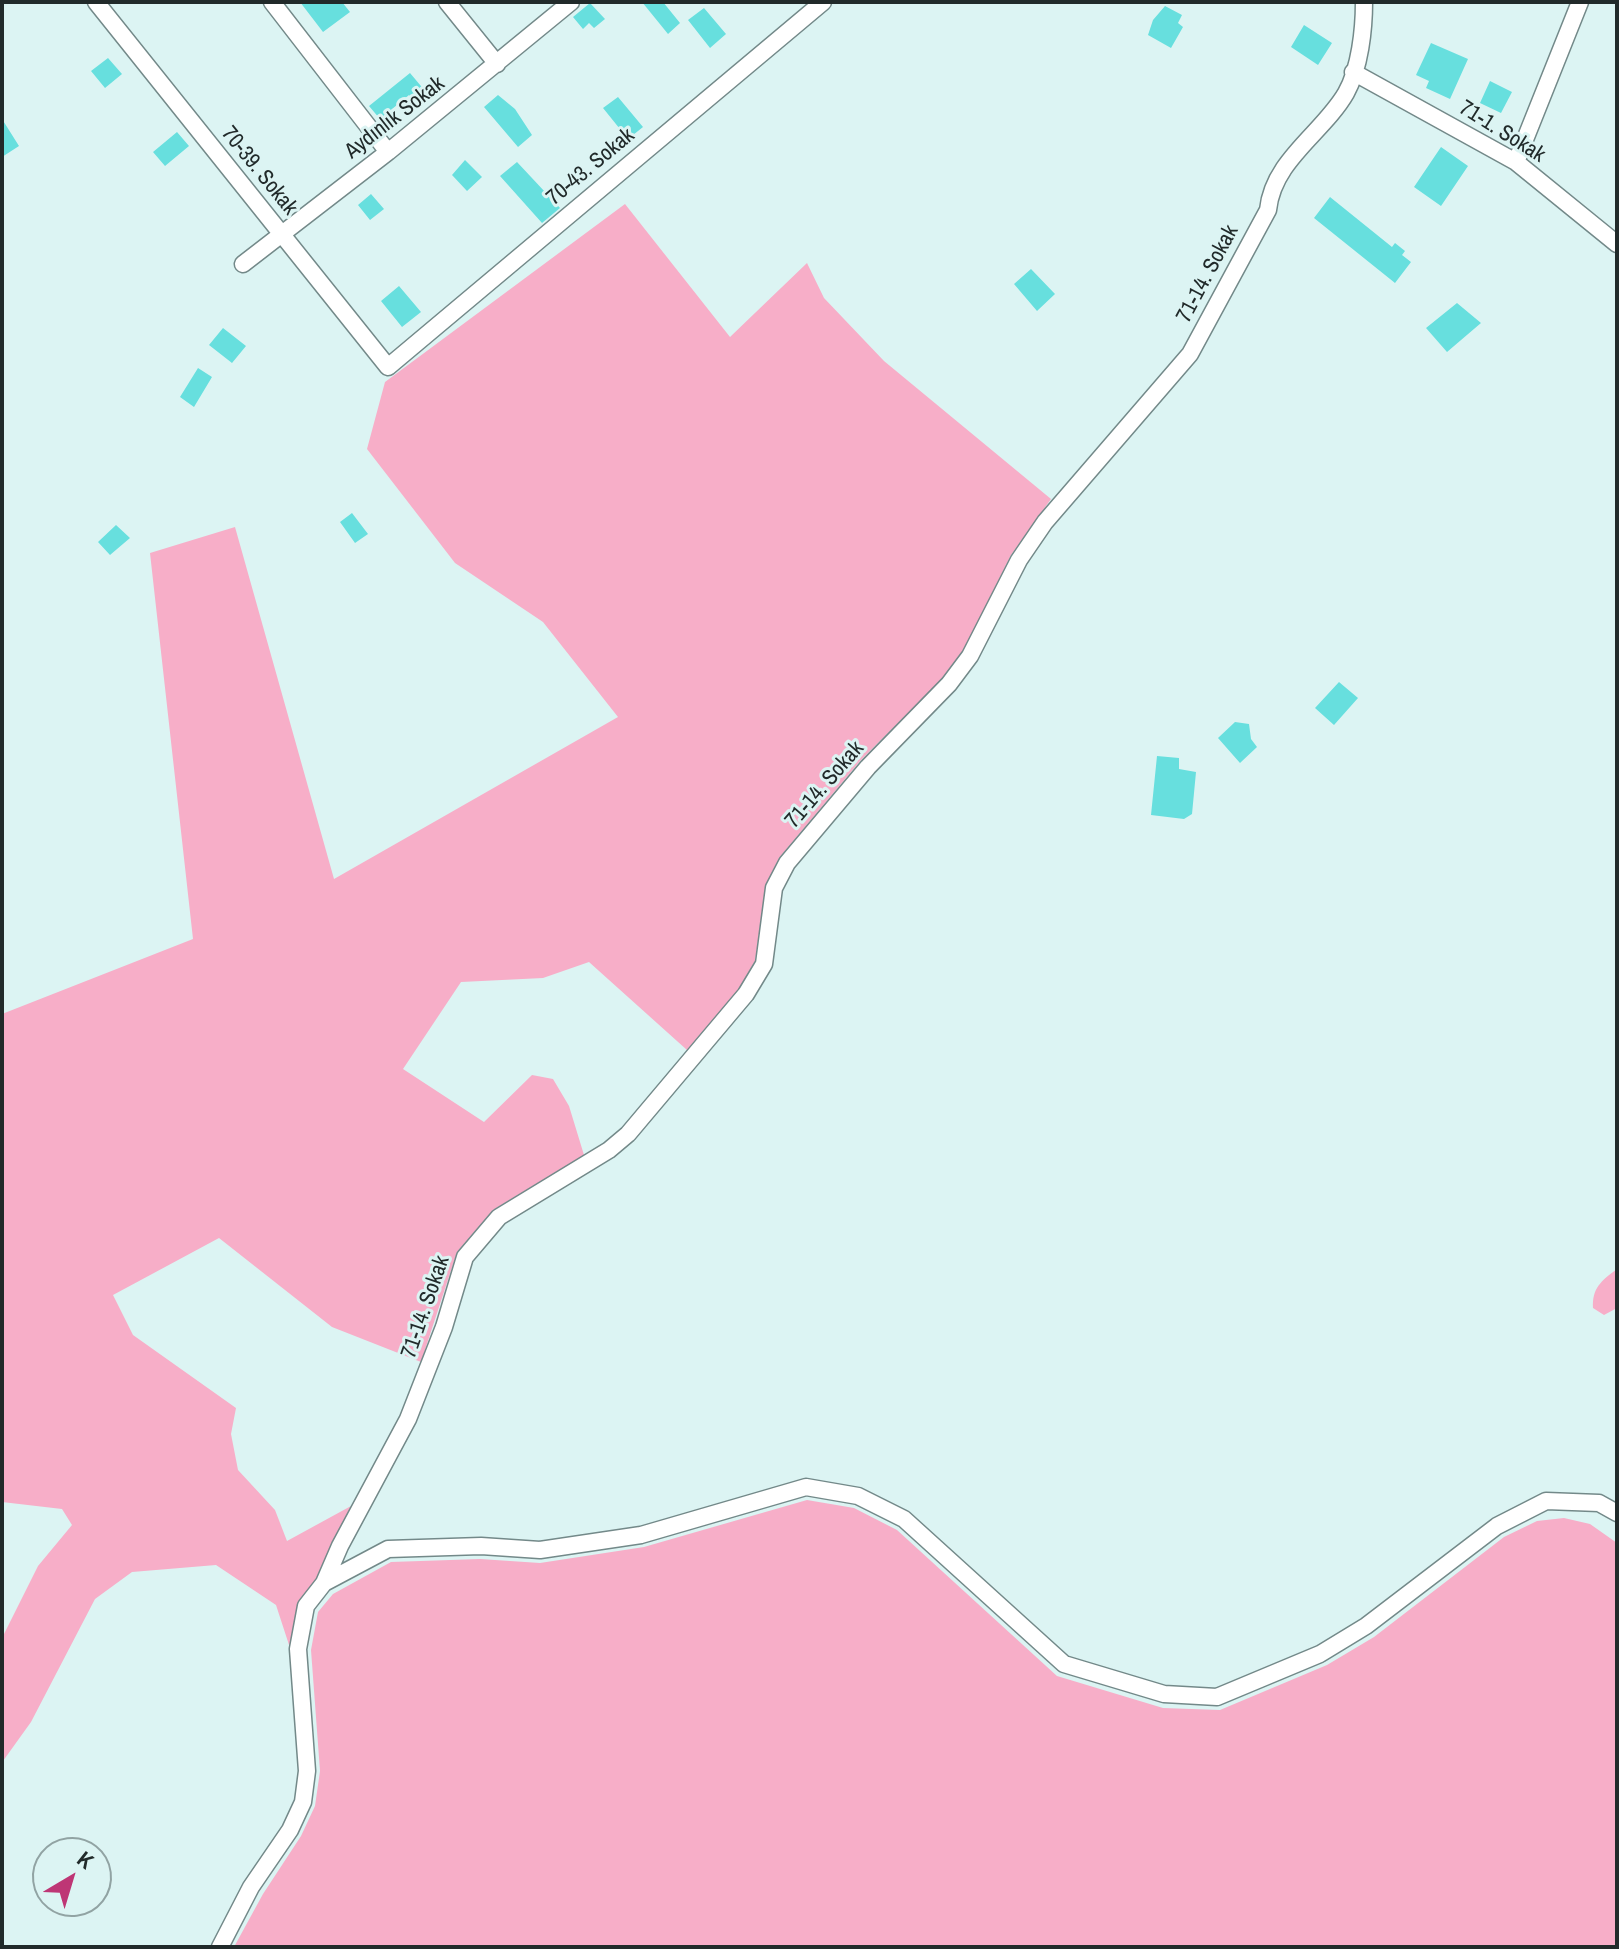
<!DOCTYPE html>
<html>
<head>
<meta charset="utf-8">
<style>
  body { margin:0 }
  #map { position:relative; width:1619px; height:1949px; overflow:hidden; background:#dcf4f3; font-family:"Archivo Narrow",sans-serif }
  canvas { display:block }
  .frame { position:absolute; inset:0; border:4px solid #212a2a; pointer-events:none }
  .north { position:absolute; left:32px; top:1837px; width:80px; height:80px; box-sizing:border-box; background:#dcf4f3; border:2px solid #91a3a3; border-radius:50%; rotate:38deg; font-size:22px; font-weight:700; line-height:32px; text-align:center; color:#212a2a }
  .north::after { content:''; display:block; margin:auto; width:28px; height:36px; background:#be3675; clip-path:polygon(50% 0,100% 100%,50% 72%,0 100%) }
</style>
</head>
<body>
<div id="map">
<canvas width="1619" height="1949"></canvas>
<div class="frame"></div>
<div class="north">K</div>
</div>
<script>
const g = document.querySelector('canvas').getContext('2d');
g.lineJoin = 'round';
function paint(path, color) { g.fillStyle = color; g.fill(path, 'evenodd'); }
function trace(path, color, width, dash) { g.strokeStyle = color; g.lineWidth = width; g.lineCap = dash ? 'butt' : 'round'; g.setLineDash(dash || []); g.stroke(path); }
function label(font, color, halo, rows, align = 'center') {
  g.font = font + ' "Archivo Narrow",sans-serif'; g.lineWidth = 6; g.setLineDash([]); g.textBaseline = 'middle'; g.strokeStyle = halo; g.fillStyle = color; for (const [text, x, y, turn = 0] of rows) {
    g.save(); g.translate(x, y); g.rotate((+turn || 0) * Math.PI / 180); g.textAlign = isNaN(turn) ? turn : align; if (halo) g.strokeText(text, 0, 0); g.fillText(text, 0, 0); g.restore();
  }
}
const green = new Path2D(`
  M625,204l105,133 77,-74 17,35 60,63 167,138 -40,56 -48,97 -21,27 -81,81 -82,98 -13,27 -11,76 -16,28 -52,61 -98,-88 -46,16 -82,4 -58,87 81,53 48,-47 21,4 16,27 15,49 -91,55 -36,42 -36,110 -89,-35 -113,-89 -106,57 20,40 103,73 -5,26 7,36 37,40 12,31 64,-35 -35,74 -18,23 -8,45 -14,-43 -60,-40 -84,7 -37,27 -64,123 -28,39 -1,-123 36,-72 34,-41 -10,-16 -60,-7v-488l191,-75 -43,-386 85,-26 99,352 284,-162 -75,-95 -88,-59 -88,-114 18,-67z
  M1617,1269v39l-13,7 -11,-7c-1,-20 8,-27 24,-39z
  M807,1500l47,8 43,22 160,146 106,32 57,2 107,-45 47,-28 130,-100 33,-16 27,-3 26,6 27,19v404h-1383l29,-53 38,-58 14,-30 5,-35 -9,-121 7,-38 15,-18 58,-32 89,-3 60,4 104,-16z`);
const building = new Path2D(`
  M300,2h42l8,10 -27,20z
  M642,2h21l17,21 -12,11z
  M590,3l15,16 -11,9 -5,-5 -6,6 -10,-12z
  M1165,6l17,9 -4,8 5,4 -12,21 -23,-13 5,-15z
  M704,8l22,26 -16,14 -22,-28z
  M1304,25l28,18 -14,22 -27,-18z
  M1431,43l37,16 -18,40 -24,-11 3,-7 -13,-6z
  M108,58l14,16 -17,14 -14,-17z
  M410,73l21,25 -12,10 -10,-13 -29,24 -11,-13z
  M1490,81l22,11 -11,21 -21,-10z
  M498,95l17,14 17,26 -14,12 -34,-40z
  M618,97l25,30 -15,12 -25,-31z
  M2,119l17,27 -17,11z
  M177,132l12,14 -24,20 -12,-14z
  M1441,147l27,19 -27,40 -27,-19z
  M465,160l17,17 -15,14 -15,-16z
  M517,162l43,46 -18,15 -42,-47z
  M371,194l13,15 -14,11 -12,-15z
  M1330,197l62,50 3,-4 10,8 -3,4 9,7 -16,21 -81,-65z
  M1031,269l24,25 -18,17 -23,-27z
  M399,286l22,26 -19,15 -21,-26z
  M1457,303l24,20 -34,29 -21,-24z
  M223,328l23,18 -14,17 -23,-18z
  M198,368l14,9 -18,30 -14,-10z
  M352,513l16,21 -13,9 -15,-21z
  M116,525l14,13 -20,17 -12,-13z
  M1339,682l19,16 -24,27 -19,-17z
  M1235,722l14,2 2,15 6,8 -17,16 -22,-25z
  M1157,756l22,2v11l17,3 -4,42 -8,5 -33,-4z`);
const minor = new Path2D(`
  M96,2l292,365 435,-365
  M272,2l116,150
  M447,2l50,62
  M1353,72l163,90 101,82
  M1516,162l64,-160
  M243,264l145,-112 183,-150
  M324,1583l16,-37 68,-127 36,-92 21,-70 34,-40 110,-67 19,-16 118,-140 18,-30 10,-76 13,-25 81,-96 81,-83 21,-28 49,-96 26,-38 145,-168 78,-144c5,-50 55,-77 78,-117 14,-25 18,-64 18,-91
  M220,1947l31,-60 39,-57 13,-28 4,-31 -9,-122 8,-43 18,-23 64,-34 93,-3 59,4 101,-15 165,-48 52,9 46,23 160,145 100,30 53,3 103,-43 46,-28 131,-100 49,-25 53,2 18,10`);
const streetNames = [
  ["Aydınlık Sokak",395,118,-38],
  ["71-1. Sokak",1502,132,32],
  ["70-43. Sokak",591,167,-40],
  ["70-39. Sokak",259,171,51],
  ["71-14. Sokak",1208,274,-62],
  ["71-14. Sokak",825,785,-49],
  ["71-14. Sokak",426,1307,-71]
];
paint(green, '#f7aec8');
paint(building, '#67dfde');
trace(minor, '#738989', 19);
trace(minor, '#fff', 16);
label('22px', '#212a2a', '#dcf4f3', streetNames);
</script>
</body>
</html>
